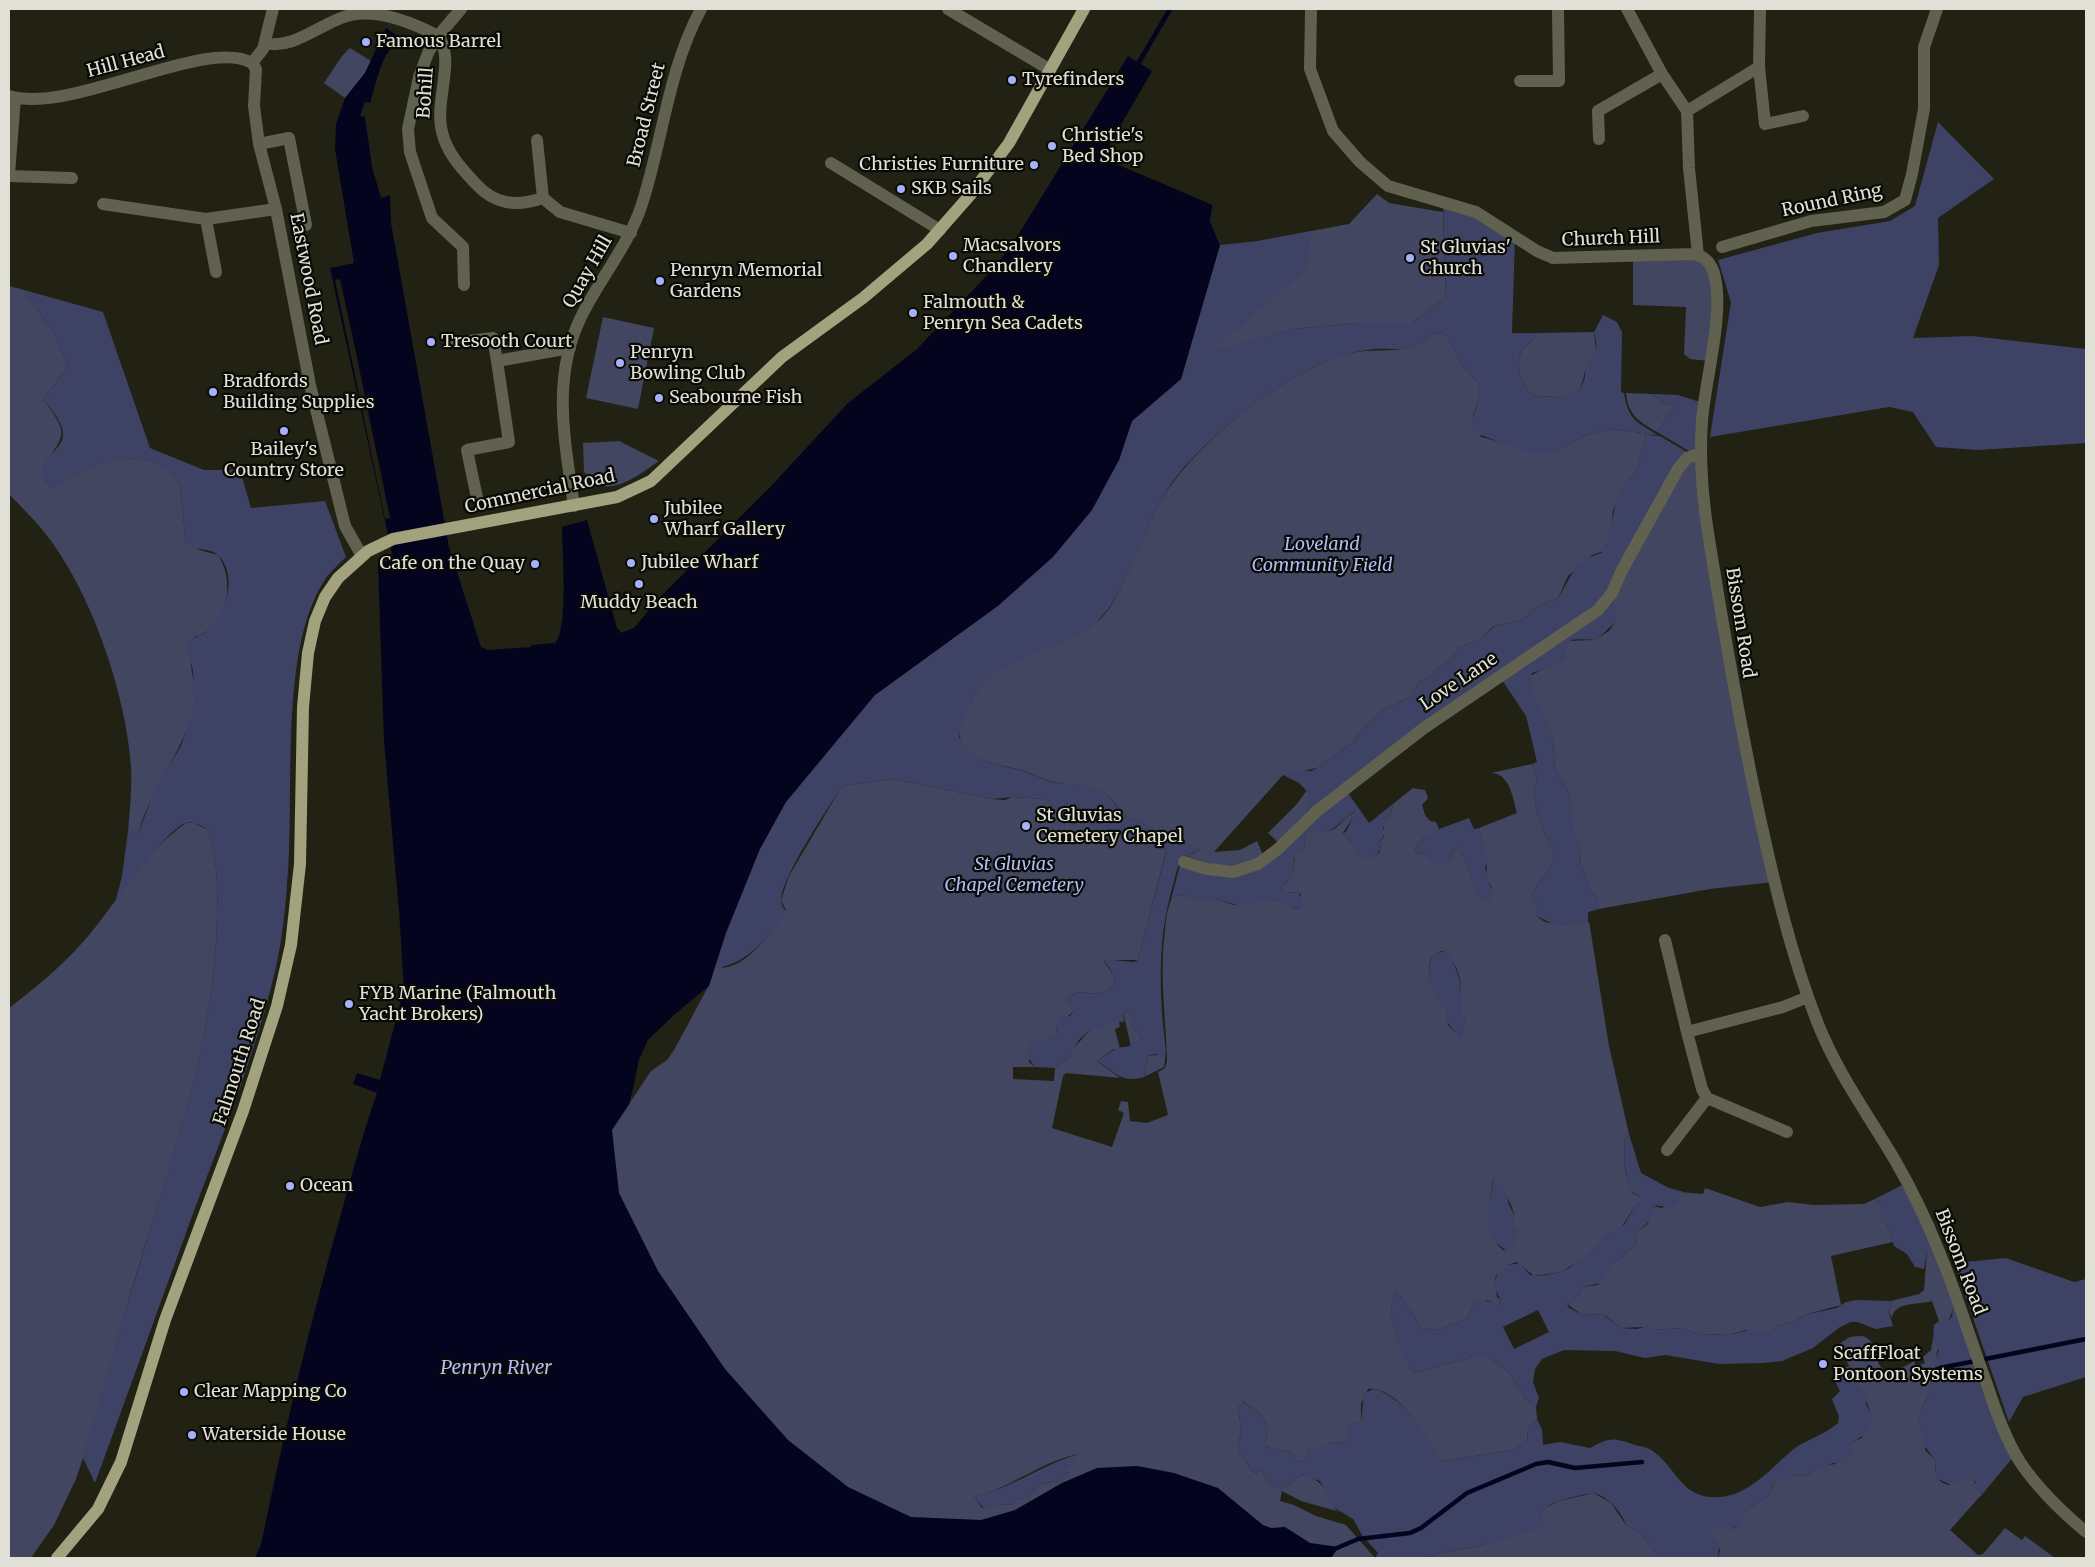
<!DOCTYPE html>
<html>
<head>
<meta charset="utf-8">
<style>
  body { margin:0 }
  #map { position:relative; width:2095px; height:1567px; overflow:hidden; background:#212114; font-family:Merriweather,serif }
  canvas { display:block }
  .frame { position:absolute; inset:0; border:10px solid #e0e0d7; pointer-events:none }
</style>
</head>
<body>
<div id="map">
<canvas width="2095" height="1567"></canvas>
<div class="frame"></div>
</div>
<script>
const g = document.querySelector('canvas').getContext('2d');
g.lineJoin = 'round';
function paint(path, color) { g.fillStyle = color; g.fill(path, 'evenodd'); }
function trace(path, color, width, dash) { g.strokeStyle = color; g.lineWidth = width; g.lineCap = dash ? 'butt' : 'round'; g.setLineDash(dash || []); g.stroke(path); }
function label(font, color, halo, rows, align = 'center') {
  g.font = font + ' Merriweather,serif'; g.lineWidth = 4.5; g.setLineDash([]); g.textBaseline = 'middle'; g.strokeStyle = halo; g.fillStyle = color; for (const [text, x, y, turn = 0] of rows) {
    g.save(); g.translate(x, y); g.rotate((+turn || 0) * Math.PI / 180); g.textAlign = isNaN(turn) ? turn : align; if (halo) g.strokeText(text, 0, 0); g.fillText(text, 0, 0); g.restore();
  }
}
const green = new Path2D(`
  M350,48l21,13 -6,12 -20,25 -21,-15 18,-27z
  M1168,187l45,18 -3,16 10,24 -345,450 -153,273c29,-3 47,-36 65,-56l-6,-12 8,-24 53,-90 50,-7 100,20 13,1 7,-3 35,2 13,15 106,37 -28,109h-35l11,16 1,8c-4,1 -6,5 -10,7 -14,8 -25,-7 -39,9l10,9 -19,17 -1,9 -8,5 -14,-1 -5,23 6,5h-22v12l41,2 1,-13 14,-11 4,-8 17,-19 24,-9h5l1,6 -5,2 5,20h-6l-17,12 23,17 -54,-5 -3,3 -11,52 60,19 12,-34 -6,-3 3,-9 7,1 2,19 17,2 21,-8 -10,-43 7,-4 2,-7c-1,-44 -8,-86 -2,-130 1,-12 2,-24 8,-34l9,-2 11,3 23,1 18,6 42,-6 17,10 8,-1v-13l-3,-3 -14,1 -3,-6 7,-6 5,-9 2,-17 10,-7 -1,-11 3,-5c10,-3 17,3 27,-3 9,-6 10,-13 22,-17l-13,21 21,25 14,-3 3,-7 -3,-3 6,-9v-12l5,-6 5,-15 19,-15 12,2 3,8 -6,7 3,10 5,6 6,1 3,7 -4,6 -11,2 -9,12 2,4 9,2 10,9 14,-4 4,-10 5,-3 21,51 7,3 3,-1 2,-13 -4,-5 -3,-32 -6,-22 38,-15c-4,-14 -7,-40 -26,-40l41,-9 5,14c-6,19 1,42 10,60 2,4 6,8 6,14 3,21 -20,28 -21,48l5,3 -1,13 9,6 21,4 6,-4 16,1 1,-2 20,125 20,88 -5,6 1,31 7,22 9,4v5l-6,4 -14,22 -15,7 -7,10 -15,13 -23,14 -27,4 -17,-14 -9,3 -3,6 -8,2 -2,6 2,18 3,2 -1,7 -12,-6 -12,1 -8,18 -30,11 -16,-2 -17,-28 -9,-8c-11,21 6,62 19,81l59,-16h12l11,5 12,9 19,30 9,6 1,12 -9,10 -1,12 -14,9 -70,11 -4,-1c-11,-23 -41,-74 -71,-71l-7,15v18l-8,2 -8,19 -14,-1 -6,5 -17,3 -4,10 -5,2 -7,-9 -25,-6c-3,-6 0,-10 0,-16 2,-16 -15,-21 -24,-30l-5,5 3,23 -3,22 16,22 8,-2 8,13 11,6 20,-15c25,5 23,16 35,35l4,2 -39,-11 -19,-10 -2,10 14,4 22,11 30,9 29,33h-950l128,-836zM1441,951l4,1c18,19 17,35 15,60 8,8 3,17 1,27l-13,-14 -1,-16c-15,-10 -21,-35 -16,-51zM708,987l-34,63 -7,10 -16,11 -20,30c2,-18 6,-40 14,-56 11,-20 44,-45 63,-58zM1493,1178c9,13 18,21 21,37l-2,10 3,7 -11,19 -8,-8c-11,-29 -7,-35 -3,-65zM1078,1454l-14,17 5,2 -9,8 -20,3 -12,13 -11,3 -5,5 -12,-1 -18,4 -8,-11c37,-9 66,-35 104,-43z
  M1377,194l12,9 54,9 3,85 -34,26h-56l-62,6 -83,22 47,-110 91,-17z
  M1697,256l17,23 -5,82 -19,-2 -6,-5 2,-47 -53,-2v-48z
  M9,286l15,4 32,47 12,30 -25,32c25,34 24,34 0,67l2,15 7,8c35,-26 97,-51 128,-4l6,58 14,7 18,5c18,27 10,73 -24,82 -1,8 -3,18 -3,27 1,15 7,30 3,45 -12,45 -44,79 -55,123l-6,3 -5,-4c2,-21 4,-43 3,-65 -5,-73 -40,-175 -86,-233 -11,-14 -24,-26 -36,-39z
  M603,317l51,11 -16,81 -52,-11z
  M1439,332l8,4 13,27 18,19v18l-5,16 8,21 28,7 47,7 30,-16 25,-6 47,6h-12l-9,35 -9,10 -15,30 -3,25 -6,16 -12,4 -24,21 -10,22 -23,10 -13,12 -28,6 -14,13 -22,9 -7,12 -18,11 1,3 -14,7 -11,16 -25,12 -24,22 -6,10 -37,27 -34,7 -69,77 26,-2 17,-9 7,16 -31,14 -47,-15 15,-6 -74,-33c-11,-9 -14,-21 -27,-27 -16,-7 -34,-4 -50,-9 -10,-3 -19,-8 -29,-11 -18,-5 -56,-8 -61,-32 -2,-8 4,-22 7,-29 6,-10 11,-21 19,-29 18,-19 63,-33 88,-46 7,-4 16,-7 23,-12 24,-18 46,-89 62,-118 32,-57 119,-127 181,-148 24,-8 42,-4 64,-7 14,-2 23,-13 35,-17z
  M1594,332l2,17c-2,7 -9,11 -10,17 -5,22 -2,24 -25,32 -9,-4 -15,0 -24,-2 -15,-4 -23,-32 -15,-45 4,-7 12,-10 15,-18z
  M1626,393l27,1 11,10 14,3 -7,4 -14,21c-18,-10 -29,-17 -31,-39z
  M619,441l40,20c-15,10 -40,31 -60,24 -5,-2 -10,-9 -15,-13l-1,-29z
  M1700,454l1,16 73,412 -64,7 -111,20v-8l-8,-11 -10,-24 -1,-18 -7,-15 -3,-37 -15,-27 -2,-29 -24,-57 1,-7 33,-17 6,-18 22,-1 8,-3 10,-6 7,-10 -3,-21 66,-130z
  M1307,790l2,7 -2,21 -28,25 -11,-10 29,-29z
  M186,823h8l14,7c10,28 10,61 9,90 -3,120 -43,232 -78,345 -22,71 -38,144 -63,214l-22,46 -23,33h-22v-550c26,-20 52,-41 74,-66 34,-38 60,-90 103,-119z
  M1127,1011l4,6v9l9,9 1,7h-11l-7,-30z
  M1166,1051l-2,16 -20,10 4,-21 16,-2z
  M1705,1188l55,19 28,-5 26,3 50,-1 11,-5 7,7 -1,5 12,31 -62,14 10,49 -37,10 -11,7 -17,4 -6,7 -25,-3 -16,5 -29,-1 -19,-6 -25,2 -13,-3 -22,1 -16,-13 -24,-1 -14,-10 9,-6 7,-11 15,-2 15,-22 8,-3 5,-8 10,-7 1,-13 11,-8 5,-18 9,2 19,-16 22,2z
  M1927,1251h6l26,55 -6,4 -5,11h-9l-7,-20c-12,4 -38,0 -40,17l-4,-8 4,-4 -1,-5 28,-7 5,-4z
  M1858,1336c23,-1 12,28 29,36h8l19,-11 2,6 9,-4 -2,-6 8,-7 2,-12 5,10 -10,48 -8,15v17l5,7v15l10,10c1,12 -2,20 13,25l15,-7h9l10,16 -32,36 28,25 5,-1 22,-26 17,12 3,-4 30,22h-337l2,-8 -9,-13 -1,-5 3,-3 22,-1 12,-18 22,-15 6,-13 18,-7 13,1 12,-9 17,-3 17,-17 1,-5 9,-4 9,-25 -8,-20 -8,-8 -3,-17 -3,-2 -10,-22 11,-7z
  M1594,1493l17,10 15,22 16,10 18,23h-233l13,-5 39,-7 49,-15 17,-23 14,-7z`);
const forest = new Path2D(`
  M1938,122l56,57 -56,39 1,47 -26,73 59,-2 114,13v94l-108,7 -42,-3 -23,-35 -24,-5 -179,30 21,-135 -13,-42 99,-27 73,-12 25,-15z
  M1443,203l31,9 41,26 -3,95h25c-3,8 -11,11 -15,18 -8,13 0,41 15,45 9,2 15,-2 24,2 13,-5 22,-8 24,-22 0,-4 0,-9 1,-12 7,-16 14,-8 8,-32l9,-17 14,7 5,10 -1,60 3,1c4,26 12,29 34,42l-47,-6 -25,6 -30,16 -20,4 -61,-22 -4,-7 7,-26v-18l-18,-19 -13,-27 -8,-4c-12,4 -20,14 -33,17 -10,1 -21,-1 -31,0 -11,1 -22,3 -33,7 -54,15 -144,86 -175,134 -26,41 -35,97 -71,133 -13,13 -29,18 -46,24 -51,18 -79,34 -91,90 14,27 35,26 61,33 11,3 21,9 32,12 14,3 28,1 42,5 19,6 19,19 33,30l75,33c-9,2 -17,5 -22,13 -4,6 -5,16 -7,22 -16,54 -14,111 -7,166l-4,5 -6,-2 -8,2 -4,21c-24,7 -29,-6 -47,-16l20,-13 13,-2v-4h11l-1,-7 -9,-9v-9l-4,-6 -4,1 1,10 -10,-1 -12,7 -12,2 -11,10 -10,17 -14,11 -20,-1 -8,-11 1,-9 6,-8c9,0 14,1 22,-5l2,-14 4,-3 8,-1 5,-7 -10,-9c16,-16 26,-1 40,-9 4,-2 6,-6 10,-7 1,-7 -8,-22 -14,-25l33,3 4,-2 28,-108 -107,-38 -12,-15 -35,-2 -20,2 -100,-20 -50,7c-15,24 -58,87 -61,113 0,5 2,10 7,13 -25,28 -35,49 -74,57l12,-36 34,-84 26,-47 89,-107 124,-90 120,-145 13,-39 49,-42 39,-134 38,-4 54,-10 -6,40 -94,79 82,-21 62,-6h56l34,-26z
  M24,290l79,22 47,136 54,22h36l11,38 74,-7 21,56c-7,7 -14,13 -20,21 -49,72 -30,220 -39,307 -2,27 -5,55 -11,82 -20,87 -55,171 -86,255 -32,87 -63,174 -95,261l-12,-25c19,-64 36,-128 56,-192 34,-115 75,-225 78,-346 1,-29 1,-62 -9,-90 -6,-4 -14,-9 -22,-7 -18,5 -59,64 -71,80l7,-27 6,-45 5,4 6,-3 16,-44 26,-42 13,-38 -1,-37 -6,-26c5,-10 14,-8 21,-15 19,-16 30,-55 10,-75 -9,-8 -22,-3 -32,-12l-6,-58c-31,-47 -94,-22 -129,5 -24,-34 12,-34 12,-56 0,-12 -13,-26 -20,-35l25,-32 -12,-30z
  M1653,394l25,1 25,8 -9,51 -37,-22 14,-21 6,-4 -13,-3z
  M1646,435l14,1 32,19 -81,138 -304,225 1,-26 -9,-9 -16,-8 11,-5 17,1 6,-3 37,-27 6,-10 24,-22 25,-12 11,-16 14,-7 -1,-3 18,-11 7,-12 22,-9 15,-13 27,-6 13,-12 23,-10 19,-33 10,-7 14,-5 5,-6 10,-45 12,-22 9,-10z
  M1625,573l-3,15 -9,12 5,21c-7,3 -12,12 -21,17 -9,4 -18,-1 -27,3l-7,18 -16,10 -15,4 -3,7 24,60 2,29 15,27 4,37 6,15 1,18 10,24 8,11v8l-11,3v11l-7,3 -9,-4 -6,4h-8l-22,-10 -1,-4 2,-5 -3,-1 3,-3 -5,-3c1,-20 24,-27 21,-48 0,-6 -4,-10 -6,-14 -9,-18 -16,-41 -10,-60l-5,-14 5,-2 -11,-46 -26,-39 98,-66z
  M1346,790l23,33 25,-20 -5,15 -6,10 2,5 -7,12 4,5 -4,1v4l-16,4 -4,-2 -5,-12 -10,-12 3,-1 9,-20c-12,4 -16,16 -29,20 -6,2 -12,-2 -19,0l-3,5 1,11 -11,10 -1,18 -12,11 3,6 14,-1 4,7v9l-11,1 -15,-10 -36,7 -24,-7 -18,1 -16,-5 -9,2 -3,6 10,-38 62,7z
  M1469,818l5,11 5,-1 9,30 -3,10 4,8 -1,6 5,8 -3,13 -10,-4 -21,-52 -5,3 -4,10 -14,6 -10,-11 -9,-2 -2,-4 9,-12 11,-3 4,-5z
  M1447,951c13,24 16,33 13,60 9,9 2,19 2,30l-16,-20 1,-12c-17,-11 -22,-38 -14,-55z
  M1629,1134l12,39 28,15 15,4 -5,1c1,21 -16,11 -26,13l-3,15 -13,11 -1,13 -10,7 -5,8 -8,3 -12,20 -18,4 -7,11 -9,6 2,4 12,6 23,1 17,13 16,1 10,-3 9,4 25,-2 19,6 29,1 23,-6 18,4 6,-7 17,-4 11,-7 32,-7 10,-6 10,-2 35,1 1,5 -4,4 5,16 -17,3 -19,-7h-6l-11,5 -27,21 -31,13 -19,2 -44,1 -54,-9 -20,3 -30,-7 -51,-1 -22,9 -7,10 -2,13 6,16 -3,9 -9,-6 -19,-30 -12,-9 -11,-5h-12l-59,16c-15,-21 -26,-53 -22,-78l3,-3 9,8 17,28 16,2 30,-11 8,-18 4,-3 20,7 1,-6 -6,-13 4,-16 7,1 3,-6 12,-2 10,12 9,1 18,-3 12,-5 27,-20 10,-13 18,-10 11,-19 6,-4v-5l-11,-6 -5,-23 -1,-28zM1538,1310l11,22 -35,17 -11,-22z
  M1493,1177l14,16 1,9 6,13c-3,11 3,19 1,30l-8,6 -11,-8c-3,-6 -9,-19 -9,-26 0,-13 6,-26 6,-40z
  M1906,1183l27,68h-6l-3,18 -9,-2 -8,-13 -13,-8 -8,-22 -7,-6 3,-12 -7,-7z
  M2006,1258l68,24 12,-3v98l-63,20 -14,25 -55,-159z
  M1959,1306l56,149 -35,42 1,-5 -5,-3v-6l-4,-5h-9l-12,7 -15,-7 -1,-18 -12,-16 2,-5 -6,-14 -1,-10 10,-19 6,-35 5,-10 -6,-10 1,-16 5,-4h9l4,-5 1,-8z
  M1849,1366l3,2 3,16 11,11v9l8,14 -6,15 -15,9v12l-9,10 -12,-1 -6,5 -8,-1 -12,9 -13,-1 -6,4 -12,3 -6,13 -22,15c-10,20 -9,19 -34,19l-2,7 8,8 -1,14h-58l-18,-23 -16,-10c-4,-13 -19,-29 -32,-32 -13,2 -49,8 -53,21l4,9 -3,5 -63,18 -39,7 -13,5h-52l3,-5 -16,-18 -9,-16 -20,-12 -13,-26 -19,-6 -20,15 -11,-6 -8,-13 -8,2 -16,-22 3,-22 -3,-23 4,-5c10,9 27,14 25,30 0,6 -3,10 0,16l25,6 8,9 4,-2 4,-10c9,-5 16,-2 23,-8l14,1 5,-19 11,-2 3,-29 10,-4c30,8 52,44 65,70l4,2 70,-11 14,-9 1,-12 9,-10 5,11 1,15 17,-3 30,6c18,-10 23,-11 42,-4 8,3 15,2 22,8 24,18 28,48 66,45 31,-2 52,-31 75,-49 13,-9 29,-13 43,-25l1,-6 -7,-18 8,-8 -5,-10 2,-10z
  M1078,1454l-5,8v4l-8,4 5,3 -10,8 -20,3 -12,13 -11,3 -5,5 -12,-1 -14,6 -13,-13c37,-8 69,-32 105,-43z`);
const water = new Path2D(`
  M386,28l14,10c-19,16 -23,42 -30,65l-5,-1 -5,14 5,1 7,50 9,31 9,-3 1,28 58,324 32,100 7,3 43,-3v-2l24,-2c14,-14 7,-93 7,-116l25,-7 30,108 4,5 13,-5 27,-32 111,-111 76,-82 69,-54 75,-79 20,-25 116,-189 24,15 -50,87 111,47 -3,16 10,24 -39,134 -49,42 -13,39 -27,50 -39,47 -54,48 -124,90 -89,107 -26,47 -34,84 -17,53 -34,28 -27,26 -9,20 -9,43 -18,27 7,63 39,78 67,98 63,71 60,47 63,30 70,3 34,-10 47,-27 35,-15 40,-2 37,7 44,15 45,37 8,3 14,-1 25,16 29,4 -8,11h-1076l6,-13c21,-103 45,-205 73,-306 14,-49 26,-98 43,-146l-24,-9 4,-11 23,7 24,-91 -5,-78 -15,-169 -6,-177 15,-7 -63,-290 24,-5 -19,-114 1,-25 9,-26 20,-25z`);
const pier = new Path2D(`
  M340,279l15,69 35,170 -5,1 -50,-239z`);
const stream = new Path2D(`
  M1138,64l32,-55
  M1914,1378l26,-10 146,-29
  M1337,1548l21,-9 52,-6 11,-5 46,-35 69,-29 12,-2 27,6 67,-6`);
const minor = new Path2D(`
  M461,9l-23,27 -10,17 -9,24 -11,52 2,23 22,66 31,29 1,38
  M948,9l101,60
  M1311,9l-1,60 23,62 27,31 28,24 88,26 61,39 16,7 140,-4c13,2 19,10 22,23 9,38 -10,104 -13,144 -3,42 1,83 8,124 14,87 29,173 47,259 16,74 33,149 61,220 20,50 51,92 78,138 16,28 30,57 42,87 18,42 31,87 47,130 10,29 19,57 35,83 18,27 41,49 66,70
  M1627,9l35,65 25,37 2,57 9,87
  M438,36c18,23 -4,65 4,96 5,21 19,36 33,51 20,22 41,24 68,15
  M265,43c31,8 60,-25 91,-29 27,-3 59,10 82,22
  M252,63l4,6 -2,37 5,38 17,65 34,176 35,141 17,30
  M252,63l11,-14 10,-40
  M1759,67l6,57 38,-8
  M1520,81h39l-1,-72
  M9,96c62,19 198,-60 243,-33
  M1687,111l72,-44 1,-58
  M1599,139l-1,-28 64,-37
  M537,140l6,58
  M259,144l30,-6 17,87
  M831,163l109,67
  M9,174l6,-76
  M9,176l63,2
  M543,198l17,14 71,21
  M103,204l103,15 70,-10
  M206,219l10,53
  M1722,247l89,-26 73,-9 21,-12 7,-26 12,-65v-62l13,-38
  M452,343l41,-5 4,23
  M477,498l-10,-48 42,-8 -12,-81 73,-13
  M574,506c-9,-65 -23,-127 7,-189 19,-39 48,-72 61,-113 21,-65 26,-134 59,-195
  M1184,862l23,7 26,3 25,-8 20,-15 39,-38 107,-83 174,-118 14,-17 10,-23 56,-101 9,-11 14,-5
  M1665,940l22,92
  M1787,1132l-80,-34 -5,-9 -15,-57 96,-25 25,-10
  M1667,1150l40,-52`);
const major = new Path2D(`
  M57,1558l41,-49 23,-47 44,-142 78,-209 34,-105 14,-61 9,-81 3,-157 5,-54 7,-32 10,-24 13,-19 30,-27 25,-12 224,-42 34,-16 131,-124 81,-59 64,-54 44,-50 38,-51 75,-134`);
const markers = [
  [366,42,5,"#a6b1fc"],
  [1012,80,5,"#a6b1fc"],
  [1052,146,5,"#a6b1fc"],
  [1034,165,5,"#a6b1fc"],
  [901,189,5,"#a6b1fc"],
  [953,256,5,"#a6b1fc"],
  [1410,258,5,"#a6b1fc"],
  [660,281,5,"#a6b1fc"],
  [913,313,5,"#a6b1fc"],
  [431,342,5,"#a6b1fc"],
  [620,363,5,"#a6b1fc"],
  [213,392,5,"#a6b1fc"],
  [659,398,5,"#a6b1fc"],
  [284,431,5,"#a6b1fc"],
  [654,519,5,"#a6b1fc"],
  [631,563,5,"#a6b1fc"],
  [535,564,5,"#a6b1fc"],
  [639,584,5,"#a6b1fc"],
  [1026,826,5,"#a6b1fc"],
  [349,1004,5,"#a6b1fc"],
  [290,1186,5,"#a6b1fc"],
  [1823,1364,5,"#a6b1fc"],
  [184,1392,5,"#a6b1fc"],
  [192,1435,5,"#a6b1fc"]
];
const poiNames = [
  ["Famous Barrel",376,42],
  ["Tyrefinders",1022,80],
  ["Christie's",1062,136],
  ["Bed Shop",1062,157],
  ["Christies Furniture",1024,165,"right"],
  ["SKB Sails",911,189],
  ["Macsalvors",963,246],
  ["Chandlery",963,267],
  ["St Gluvias'",1420,248],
  ["Church",1420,269],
  ["Penryn Memorial",670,271],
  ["Gardens",670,292],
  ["Falmouth &",923,303],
  ["Penryn Sea Cadets",923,324],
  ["Tresooth Court",441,342],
  ["Penryn",630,353],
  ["Bowling Club",630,374],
  ["Bradfords",223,382],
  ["Building Supplies",223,403],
  ["Seabourne Fish",669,398],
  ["Bailey's",284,450,"center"],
  ["Country Store",284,471,"center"],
  ["Jubilee",664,509],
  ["Wharf Gallery",664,530],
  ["Jubilee Wharf",641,563],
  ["Cafe on the Quay",525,564,"right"],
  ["Muddy Beach",639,603,"center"],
  ["St Gluvias",1036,816],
  ["Cemetery Chapel",1036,837],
  ["FYB Marine (Falmouth",359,994],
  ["Yacht Brokers)",359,1015],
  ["Ocean",300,1186],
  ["ScaffFloat",1833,1354],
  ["Pontoon Systems",1833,1375],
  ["Clear Mapping Co",194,1392],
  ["Waterside House",202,1435]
];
const streetNames = [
  ["Hill Head",126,62,-15],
  ["Bohill",426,93,-86],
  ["Broad Street",647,115,-76],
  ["Round Ring",1832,201,-12],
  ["Church Hill",1611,239,-2],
  ["Quay Hill",588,272,-60],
  ["Eastwood Road",308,279,79],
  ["Commercial Road",540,492,-12],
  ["Bissom Road",1740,623,81],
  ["Love Lane",1459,682,-34],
  ["Falmouth Road",240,1062,-72],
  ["Bissom Road",1960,1262,69]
];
const parkNames = [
  ["Loveland",1322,545],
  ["Community Field",1322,566],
  ["St Gluvias",1014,865],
  ["Chapel Cemetery",1014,886]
];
const waterNames = [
  ["Penryn River",496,1369]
];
paint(green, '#424660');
paint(forest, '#3e4365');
paint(water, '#04041e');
paint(pier, '#212114');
trace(stream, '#04041e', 4.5);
trace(minor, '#616150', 12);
trace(major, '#a2a27f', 12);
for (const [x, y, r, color] of markers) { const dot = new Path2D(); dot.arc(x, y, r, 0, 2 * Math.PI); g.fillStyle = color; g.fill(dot); trace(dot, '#0a0a05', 2); }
label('18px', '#e0e0d7', '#0a0a05', poiNames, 'left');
label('18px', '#e0e0d7', '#0a0a05', streetNames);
label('italic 18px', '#b1bbf8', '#0a0a05', parkNames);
label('italic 19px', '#b1bbf8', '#0a0a05', waterNames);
</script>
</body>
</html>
